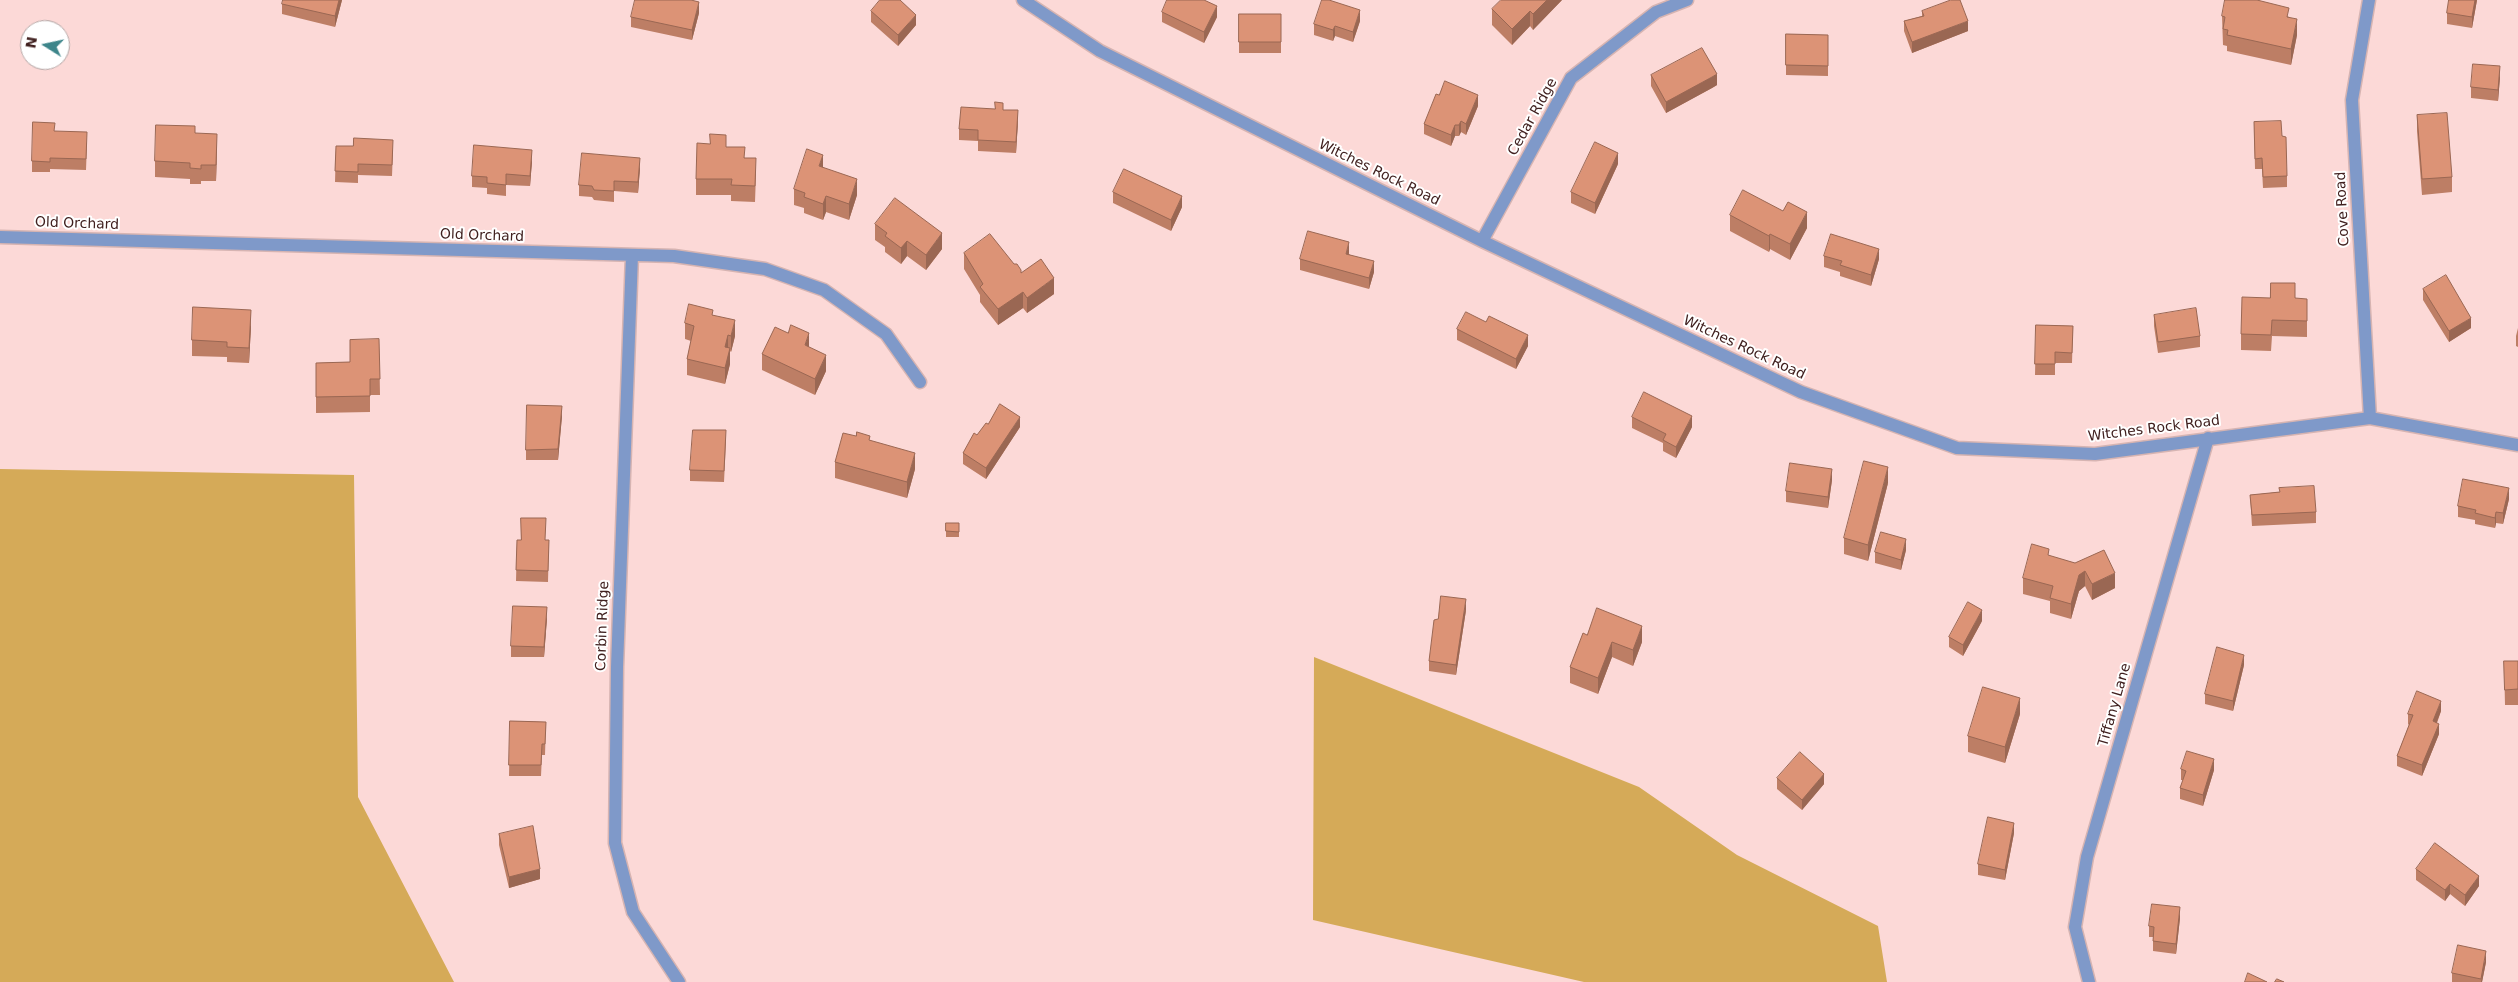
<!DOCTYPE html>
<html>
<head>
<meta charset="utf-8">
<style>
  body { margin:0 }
  #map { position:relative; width:2518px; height:982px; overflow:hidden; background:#fcd9d7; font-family:"DejaVu Sans",sans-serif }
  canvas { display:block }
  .north { position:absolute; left:20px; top:20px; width:50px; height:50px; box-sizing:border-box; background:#fff; border:1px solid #b3a6a5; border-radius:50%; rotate:280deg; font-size:14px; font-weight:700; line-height:20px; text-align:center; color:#40201f }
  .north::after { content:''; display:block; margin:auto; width:18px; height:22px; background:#3d858a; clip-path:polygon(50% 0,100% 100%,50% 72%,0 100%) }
</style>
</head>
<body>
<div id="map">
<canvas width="2518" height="982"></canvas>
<div class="north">N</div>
</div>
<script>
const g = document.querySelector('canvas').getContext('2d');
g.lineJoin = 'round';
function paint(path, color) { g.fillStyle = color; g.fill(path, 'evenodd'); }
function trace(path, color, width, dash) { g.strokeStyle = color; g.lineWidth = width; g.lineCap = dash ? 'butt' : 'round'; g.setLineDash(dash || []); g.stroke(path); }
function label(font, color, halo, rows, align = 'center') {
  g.font = font + ' "DejaVu Sans",sans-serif'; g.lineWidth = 4; g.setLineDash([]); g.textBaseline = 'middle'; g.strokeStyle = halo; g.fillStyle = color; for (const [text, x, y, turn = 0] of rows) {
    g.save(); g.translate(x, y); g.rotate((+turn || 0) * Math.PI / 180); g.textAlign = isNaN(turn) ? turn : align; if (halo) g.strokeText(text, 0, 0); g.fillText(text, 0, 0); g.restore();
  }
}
const forest = new Path2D(`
  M0,469l354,6 4,322 96,185h-454z
  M1314,657l325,130 98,68 141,71 9,56h-303l-271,-62z`);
const minor = new Path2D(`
  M1023,0l77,51 382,190 319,151 156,56 138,6 275,-36 148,27
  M2369,0l-17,100 18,318
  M0,237l674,19 91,13 59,21 62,44 34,48
  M1482,241l89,-163 85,-66 31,-12
  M632,255l-15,412 -2,176 18,69 46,70
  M2089,982l-14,-55 12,-70 121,-419`);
const wall = new Path2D(`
  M342,0l-7,27 -53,-13v-10z
  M1562,0l-29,30 -3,-4 -18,19 -20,-20v-16z
  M2259,0v1l30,16 8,18 -6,30 -64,-14v-5l-4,-1 -1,-29z
  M2449,0h28l-5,28 -25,-4v-11z
  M871,11l45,14 -18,21 -27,-24z
  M1922,11l46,20 -56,22 -8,-22v-10l18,-5z
  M1162,12l55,5 -13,26 -42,-21z
  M699,13l-7,27 -61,-13v-10z
  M1239,14h42v39h-42z
  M1360,21l-7,21 -18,-6 -2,5 -19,-6v-11z
  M1786,34l42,1v41l-42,-1z
  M1651,75l66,10 -5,3 -46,25 -15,-27z
  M2500,77l-2,24 -27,-3v-11z
  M1478,106l-12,29 -5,-3 -2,4h-4l-4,10 -27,-12v-10z
  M1003,110l15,11 -2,32 -38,-2v-10l-19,-1v-11z
  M2417,115l35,62v15l-30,3 -5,-64z
  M2254,122l33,54v11l-24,1 -1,-19h-7z
  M55,131l32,12 -1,27 -36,-1v3h-18v-11z
  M195,133l22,16 -1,32h-15v3h-11v-5l-35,-2v-16z
  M336,146l57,4 -1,26 -34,-1v8l-23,-1z
  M726,147l19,11 11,16 -1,28 -24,-1v-6h-35v-16z
  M532,161l-2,25 -24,-1v11l-19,-2v-6l-15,-1v-11z
  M1618,164l-23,50 -24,-11v-11z
  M823,167l34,28 -8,25 -23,-8 -3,8 -19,-7v-5l-10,-3v-16z
  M640,168l-2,25 -24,-2v11l-20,-2 -2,-3 -13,-1v-11z
  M1113,192l69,15 -11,24 -58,-28z
  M1730,215l77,13 -17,32 -20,-11 -1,3 -39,-21z
  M875,224l67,25 -16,21 -19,-14 -6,8 -16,-12v-5l-10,-7z
  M964,253l57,20 33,21 -27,19 -4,-5 -25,17 -18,-23v-7l-16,-26z
  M1349,253v1l25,18 -5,17 -69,-19v-11z
  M1824,256l55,3 -8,27 -31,-10v-4l-16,-5z
  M2423,289l48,39 -22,14 -26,-42z
  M2295,298l12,17v22l-35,-1 -1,15 -30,-1v-16z
  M713,315l22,21 -4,16 -1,-1v13l-5,20 -38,-9v-16l4,-18 -6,-2v-16z
  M2154,315l46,21v11l-42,6 -4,-27z
  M1486,322l42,24 -12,23 -59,-29v-11z
  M2036,325l37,1 -1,37h-17v12h-20z
  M251,326l-2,37 -22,-1v-5l-35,-1v-16z
  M2518,328v19l-2,-1v-10z
  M379,339l1,56h-10v17l-54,1v-50l34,-1z
  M809,347l17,24 -11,24 -53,-25v-16z
  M562,416l-4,44h-32v-10z
  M1632,417l60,10 -16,31 -13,-7v-8l-31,-15z
  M1020,427l-34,52 -23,-15v-11l14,-18z
  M870,440l45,29 -8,29 -72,-20v-16z
  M726,441l-2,41 -34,-1v-11z
  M1832,480l-4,28 -42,-6v-11z
  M1888,483l-20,78 -24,-7v-16z
  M2279,492l37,20v11l-64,3 -2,-31z
  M2509,499l-6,25 -7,-1 -1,5 -20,-4v-4l-17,-3v-11z
  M946,523h13v14h-13z
  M517,540h32l-1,42 -32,-1z
  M1906,550l-5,20 -26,-7v-11z
  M2049,556l26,7 40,25 -23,12 -7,-14 -6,5 -8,28 -21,-6v-12l-27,-7v-16z
  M1466,610l-10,65 -27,-4v-10z
  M547,618l-3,39h-33v-11z
  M1982,621l-19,35 -14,-9v-10z
  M1587,635l55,7 -9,24 -21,-9 -14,37 -28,-11v-16z
  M2504,661h14v44h-13z
  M2244,665l-11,46 -28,-7v-10z
  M2441,711l-4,12 2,11 -17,42 -25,-10v-10l12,-31 -1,-1v-10z
  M2020,714l-15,49 -37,-11v-16z
  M510,721l36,1 -1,33h-3l-1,21h-32z
  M2181,769l33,1 -11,36 -23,-7v-11l3,-8h-2z
  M1777,778l47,6 -22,26 -25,-21z
  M2014,833l-9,47 -27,-5v-11z
  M499,834l41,45 -31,9 -10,-43z
  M2416,869l63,17 -14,20 -15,-12 -5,7 -29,-21z
  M2180,918l-4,36 -23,-3v-14h-4v-11z
  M2486,962l-4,20h-30v-9z`);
const shadedWall = new Path2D(`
  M339,0h3l-7,27v-11z
  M1547,0h15l-29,30v-16z
  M2475,0h2l-5,28v-11z
  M699,2v11l-7,27v-10z
  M1217,6v11l-13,26v-11z
  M1360,10v11l-7,21v-10z
  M1530,11v15l-18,19v-16z
  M916,15v10l-18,21v-11z
  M2297,19v16l-6,30v-16z
  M1968,21v10l-56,22v-11z
  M1335,26v10l-2,5v-11z
  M2500,66v11l-2,24v-11z
  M1717,74v11l-5,3 -46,25v-11z
  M1478,95v11l-12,29v-11z
  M1018,110v11l-2,32v-11z
  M1461,121v11l-2,4v-11z
  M1455,125v11l-4,10v-11z
  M217,134v15l-1,32v-16z
  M532,150v11l-2,25v-10z
  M1618,153v11l-23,50v-11z
  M823,155v15l-4,-4z
  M640,158v10l-2,25v-11z
  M857,179v16l-8,25v-16z
  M826,196v16l-3,8v-16z
  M1182,196v11l-11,24v-11z
  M1807,212v16l-17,32v-16z
  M942,233v16l-16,21v-15z
  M1770,234v15l-1,3v-16z
  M907,241v15l-6,8v-16z
  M1349,242v11l-3,11v-10z
  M1879,249v10l-8,27v-11z
  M1374,261v11l-5,17v-11z
  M1054,278v16l-27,19v-15z
  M1023,292v16l-25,17v-16z
  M251,310v16l-2,37v-15z
  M2471,318v10l-22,14v-11z
  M735,320v16l-4,16v-16z
  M809,333v16l-4,-4z
  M728,335v16l-3,-4z
  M1528,335v11l-12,23v-10z
  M730,348v16l-5,20v-16z
  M826,355v16l-11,24v-16z
  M562,406v10l-4,44v-11z
  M1692,416v11l-16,31v-11z
  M1020,417v10l-34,52v-11z
  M915,453v16l-8,29v-16z
  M1888,467v16l-20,78v-16z
  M1832,469v11l-4,28v-11z
  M2509,488v11l-6,25v-11z
  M2496,512v11l-1,5v-10z
  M1906,539v11l-5,20v-10z
  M2085,571v15l-6,5 -8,28v-15l8,-29z
  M2115,573v15l-23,12v-16z
  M1466,599v11l-10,65v-10z
  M547,607v11l-3,39v-10z
  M1982,610v11l-19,35v-11z
  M1642,626v16l-9,24v-16z
  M1612,642v15l-14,37v-16z
  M2244,655v10l-11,46v-10z
  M2020,698v16l-15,49v-16z
  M2441,701v10l-8,21v-11z
  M2439,724v10l-17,42v-11z
  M2214,759v11l-11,36v-11z
  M1824,774v10l-22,26v-10z
  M2014,823v10l-9,47v-10z
  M540,869v10l-31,9v-11z
  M2479,876v10l-14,20v-11z
  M2450,884v10l-5,7v-11z
  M2180,907v11l-4,36v-10z
  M2486,951v11l-4,20h-1z`);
const building = new Path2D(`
  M283,0h56l-4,16 -53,-12z
  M635,0h56l8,2 -7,28 -61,-13z
  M880,0h20l16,15 -18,20 -27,-24z
  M1167,0h37l13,6 -13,26 -42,-20z
  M1322,0h7l31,10 -7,22 -18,-6 -2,4 -19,-6z
  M1501,0h46l-14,14 -3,-3 -18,18 -20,-20z
  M1951,0h9l8,21 -56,21 -8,-21 20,-5 -2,-5z
  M2225,0h32l32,8 -2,9 10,2 -6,30 -64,-14 1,-5 -5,-1 2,-12 -3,-1z
  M2449,0h26l-3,17 -25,-4z
  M1239,14h42v28h-42z
  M1786,34l42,1v31l-42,-1z
  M1702,48l15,26 -5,3 -46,25 -15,-27z
  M2473,64l27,2 -2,24 -27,-3z
  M1445,81l33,14 -12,29 -5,-3 -2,4h-4l-4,10 -27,-11 12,-30 3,1z
  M995,102l8,1v7h15l-2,32 -38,-2v-10l-19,-1 2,-22 34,2z
  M2447,113l5,64 -30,2 -5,-64z
  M2281,121l1,15 4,1 1,39 -24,1 -1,-19 -7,1 -1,-37z
  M33,122l22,1 -1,8 33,1 -1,27 -36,-1v4l-18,-1z
  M156,125l39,1v7l22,1 -1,31h-15v4l-11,-1v-5l-35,-2z
  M710,134l16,1v12h19l-1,11h12l-1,28 -24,-1 1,-6h-36l1,-36 13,1z
  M354,138l39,2 -1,25 -34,-1v8l-23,-1 1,-25h17z
  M1595,142l23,11 -23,50 -24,-11z
  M474,145l58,5 -2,26 -24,-2v11l-19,-2v-6l-15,-1z
  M807,149l16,6 -4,11 38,13 -8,25 -23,-8 -3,8 -19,-7 1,-4 -11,-4z
  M582,153l58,5 -2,24 -24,-1v10l-20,-1 -2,-4 -13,-1z
  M1124,169l58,27 -11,24 -58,-28z
  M1743,190l40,21 5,-9 19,10 -17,32 -20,-10 -1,2 -39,-21z
  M895,198l47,35 -16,22 -19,-14 -6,7 -16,-12 2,-3 -12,-9z
  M1308,231l41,11 -3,12 28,7 -5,17 -69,-19z
  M990,234l24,30h3l4,6v3l20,-14 13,19 -27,20 -4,-6 -25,17 -18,-22 3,-3 -19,-31z
  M1831,234l48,15 -8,26 -31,-10 2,-4 -18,-5z
  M2446,275l25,43 -22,13 -26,-42z
  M2271,283h24v15l12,1v22l-35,-1 -1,15 -30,-1 1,-37 28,1z
  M689,304l24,6 -1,5 23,5 -4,16 -3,-1 -3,12 5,1 -5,20 -38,-9 7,-33 -9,-3z
  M193,307l58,3 -2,38 -22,-1v-5l-35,-2z
  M2196,308l4,28 -42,6 -4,-27z
  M1466,312l20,10 3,-6 39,19 -12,24 -59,-30z
  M791,325l18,8 -4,12 21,10 -11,24 -53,-25 13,-27 13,6z
  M2036,325l37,1 -1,27 -17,-1v12h-20z
  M379,339l1,40h-10v17l-54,1v-34l34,-1v-22z
  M1644,392l48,24 -16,31 -13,-7 3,-6 -34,-17z
  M1000,404l20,13 -34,51 -23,-15 11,-20 3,2 9,-12 2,1z
  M527,405l35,1 -4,43 -32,1z
  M693,430h33l-2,41 -34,-1z
  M857,432l13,4 -1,4 46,13 -8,29 -72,-20 8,-29 13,3z
  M1864,461l24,6 -20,78 -24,-7z
  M1790,463l42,6 -4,28 -42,-6z
  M2463,479l46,9 -6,25 -7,-1 -1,6 -20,-5 1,-3 -18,-4z
  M2314,486l2,26 -64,3 -2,-20 30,-3 -1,-4z
  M521,518h25l-1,22h4l-1,31 -32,-1 1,-30h4z
  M946,523h13v9l-13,-1z
  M1881,532l25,7 -5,21 -26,-8z
  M2032,544l17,5 -1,6 27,8 29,-13 11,23 -23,11 -7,-13 -6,4 -8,29 -21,-6 3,-12 -30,-8z
  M1441,596l25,3 -10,66 -27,-4 5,-41 4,-1z
  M1968,602l14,8 -19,35 -14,-8z
  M513,606l34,1 -3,40 -33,-1z
  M1597,608l45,18 -9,24 -21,-8 -14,36 -28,-11 13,-34 4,2z
  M2217,647l27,8 -11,46 -28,-7z
  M2504,661h14v28l-13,1z
  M1983,687l37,11 -15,49 -37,-11z
  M2417,691l24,10 -8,20 6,3 -17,41 -25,-9 16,-41 -5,-1z
  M510,721l36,1 -1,22h-3l-1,21h-32z
  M2187,751l27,8 -11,36 -23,-7 6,-17 -5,-2z
  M1800,752l24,22 -22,26 -25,-22z
  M1988,817l26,6 -9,47 -27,-6z
  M533,826l7,43 -31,8 -10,-43z
  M2435,843l44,33 -14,19 -15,-11 -5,6 -29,-21z
  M2152,904l28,3 -4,37 -23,-3 1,-14 -5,-1z
  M2458,945l28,6 -5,28 -29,-6z
  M2248,973l19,9h-22z
  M2277,979l7,3h-9z`);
const streetNames = [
  ["Cedar Ridge",1533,117,-61],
  ["Witches Rock Road",1379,173,26],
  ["Cove Road",2343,209,-93],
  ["Old Orchard",77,224,2],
  ["Old Orchard",482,236,2],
  ["Witches Rock Road",1744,348,25],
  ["Witches Rock Road",2154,429,-7],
  ["Corbin Ridge",603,626,-88],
  ["Tiffany Lane",2115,705,-74]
];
paint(forest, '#d5aa58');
trace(minor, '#d6b4b2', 15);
trace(minor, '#7f99c9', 12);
paint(wall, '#bd7e65');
paint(shadedWall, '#9a6753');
paint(building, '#dc9376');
trace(building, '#9a6753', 1);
label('14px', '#40201f', '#fff', streetNames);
</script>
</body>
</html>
